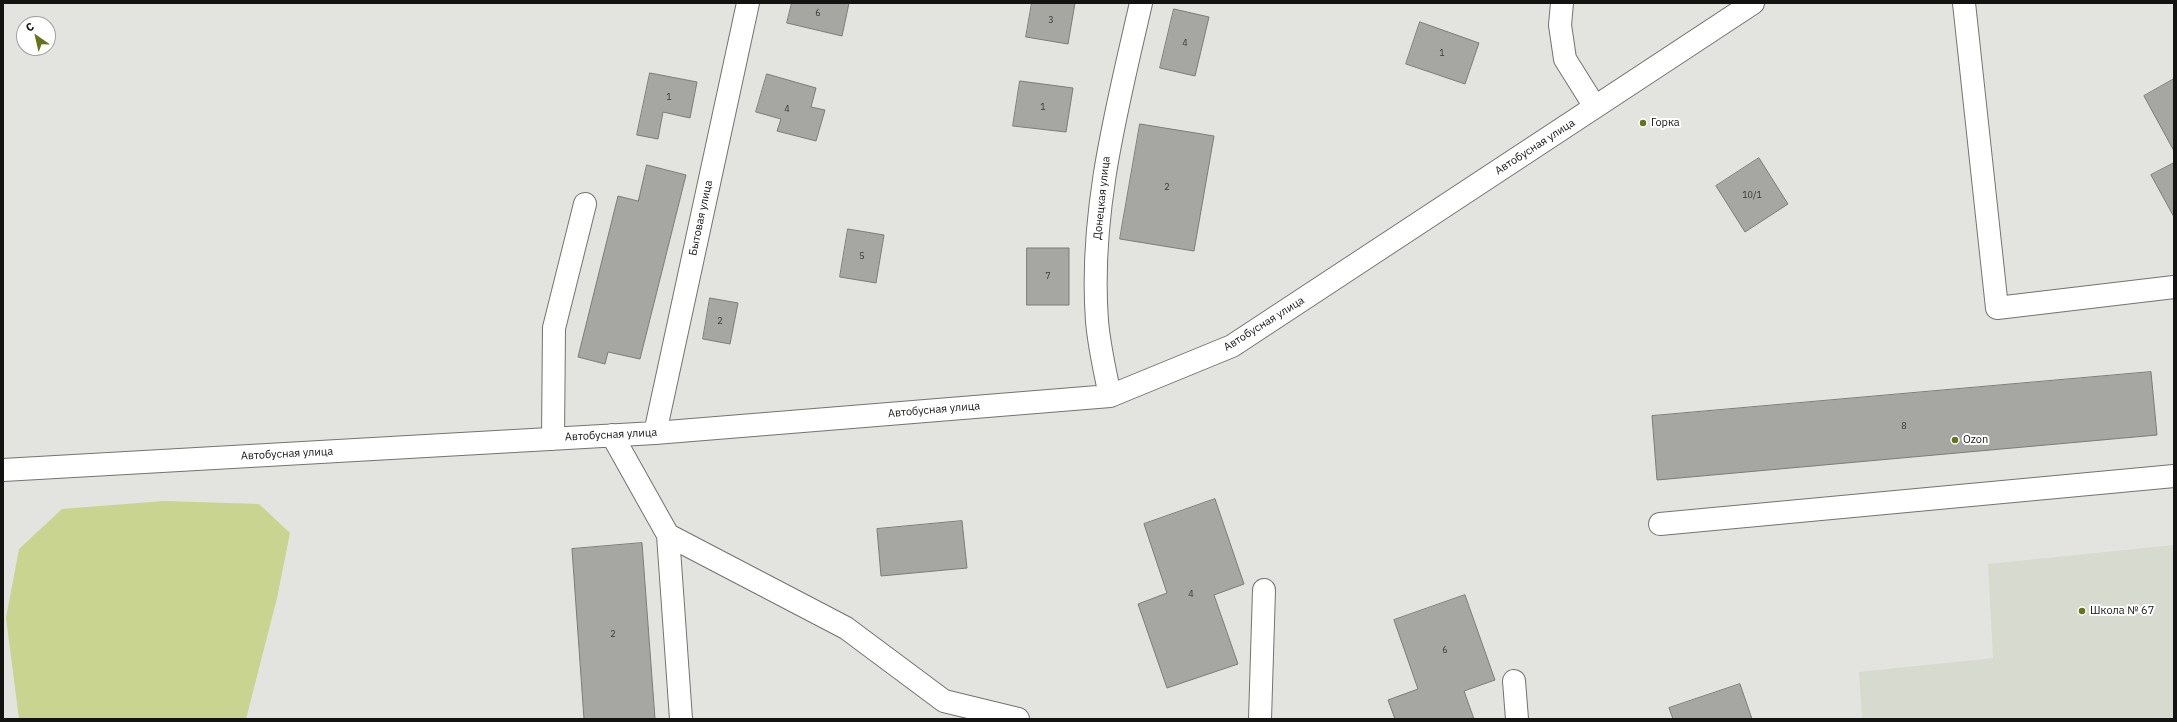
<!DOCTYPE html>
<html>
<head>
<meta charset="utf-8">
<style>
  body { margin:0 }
  #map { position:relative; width:2177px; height:722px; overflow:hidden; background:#e3e4e0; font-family:"IBM Plex Sans",sans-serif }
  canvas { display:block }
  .frame { position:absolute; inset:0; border:4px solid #131311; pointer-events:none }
  .north { position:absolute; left:16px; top:16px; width:40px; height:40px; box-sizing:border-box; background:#fff; border:1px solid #a1a1a0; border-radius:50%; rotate:326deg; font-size:11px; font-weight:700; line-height:16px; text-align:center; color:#131311 }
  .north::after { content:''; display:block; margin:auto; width:14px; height:18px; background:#67721c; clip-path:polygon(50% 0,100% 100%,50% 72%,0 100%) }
</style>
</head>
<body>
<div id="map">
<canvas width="2177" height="722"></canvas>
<div class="frame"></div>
<div class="north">С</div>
</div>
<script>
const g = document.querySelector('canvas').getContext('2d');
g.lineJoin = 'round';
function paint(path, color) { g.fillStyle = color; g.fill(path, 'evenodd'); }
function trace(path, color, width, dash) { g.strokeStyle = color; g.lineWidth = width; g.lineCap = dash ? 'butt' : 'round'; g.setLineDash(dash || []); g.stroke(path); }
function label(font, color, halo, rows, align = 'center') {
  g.font = font + ' "IBM Plex Sans",sans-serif'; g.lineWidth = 4; g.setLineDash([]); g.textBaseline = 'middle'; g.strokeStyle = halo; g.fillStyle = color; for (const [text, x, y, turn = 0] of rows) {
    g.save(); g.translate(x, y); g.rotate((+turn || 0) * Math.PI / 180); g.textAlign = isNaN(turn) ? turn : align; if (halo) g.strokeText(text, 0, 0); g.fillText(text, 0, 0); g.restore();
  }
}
const built = new Path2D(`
  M2174,545v174h-312l-3,-47 134,-14 -5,-94z`);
const green = new Path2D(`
  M164,501l95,3 31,29 -13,65 -31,121h-227l-13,-101 13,-69 43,-40z`);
const building = new Path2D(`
  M792,3h57l-7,33 -55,-13z
  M1032,3h43l-7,41 -42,-7z
  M1174,9l35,8 -14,59 -35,-8z
  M1420,22l59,21 -14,41 -59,-20z
  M650,73l47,9 -7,36 -27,-6 -5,27 -21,-4z
  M767,74l49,14 -5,19 14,3 -9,31 -39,-10 4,-12 -25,-7z
  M2174,79v72l-30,-55z
  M1020,81l53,7 -7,44 -53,-6z
  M1140,124l74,12 -20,115 -74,-12z
  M1759,158l29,46 -43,28 -29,-46z
  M2174,163v54l-23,-42z
  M647,165l39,10 -46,184 -32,-7 -3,12 -27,-7 40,-161 20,5z
  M848,229l36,6 -8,48 -36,-6z
  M1027,248h42v57h-42z
  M710,298l28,5 -8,41 -27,-5z
  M2151,372l6,63 -500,45 -5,-64z
  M1215,499l29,85 -30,11 24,69 -71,24 -29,-84 29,-11 -23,-69z
  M962,521l5,47 -86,8 -4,-47z
  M642,543l13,176h-71l-12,-170z
  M1465,595l30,85 -31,11 10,28h-79l-7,-19 30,-11 -24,-69z
  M1740,684l12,35h-79l-4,-11z`);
const minor = new Path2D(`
  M1562,3l-2,22 5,34 30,48
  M1964,3l33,305 177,-21
  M1110,396c-5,-25 -11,-50 -13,-75 -8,-108 20,-213 44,-318
  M655,433l93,-430
  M612,435l56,100 178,93 98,73 74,18
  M553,439l1,-111 31,-124
  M3,470l652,-37 455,-37 122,-50 521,-343
  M1660,524l514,-48
  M668,535l13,184
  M1514,681l3,38
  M1260,719l4,-129`);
const markers = [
  [1643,123,4,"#67721c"],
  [1955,440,4,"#67721c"],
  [2082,611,4,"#67721c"]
];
const numberNames = [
  ["6",818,13],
  ["3",1051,20],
  ["4",1185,43],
  ["1",1442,53],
  ["1",669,97],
  ["1",1043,107],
  ["4",787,109],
  ["2",1167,187],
  ["10/1",1752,195],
  ["5",862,256],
  ["7",1048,276],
  ["2",720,321],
  ["8",1904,426],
  ["4",1191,594],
  ["2",613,634],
  ["6",1445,650]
];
const poiNames = [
  ["Горка",1651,123],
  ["Ozon",1963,440],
  ["Школа № 67",2090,611]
];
const streetNames = [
  ["Автобусная улица",1535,147,-33],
  ["Донецкая улица",1102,198,-84],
  ["Бытовая улица",701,218,-78],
  ["Автобусная улица",1264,324,-32],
  ["Автобусная улица",934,410,-5],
  ["Автобусная улица",611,435,-3],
  ["Автобусная улица",287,454,-3]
];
paint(built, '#d7dace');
paint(green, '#c8d48f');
paint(building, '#a6a7a3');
trace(building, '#7b7c78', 1);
trace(minor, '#73736f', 24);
trace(minor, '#fff', 22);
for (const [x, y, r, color] of markers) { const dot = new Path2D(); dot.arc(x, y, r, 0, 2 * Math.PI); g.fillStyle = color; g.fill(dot); trace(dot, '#fff', 1.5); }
label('9px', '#383836', null, numberNames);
label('11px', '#131311', '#fff', poiNames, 'left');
label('11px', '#131311', '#fff', streetNames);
</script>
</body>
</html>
